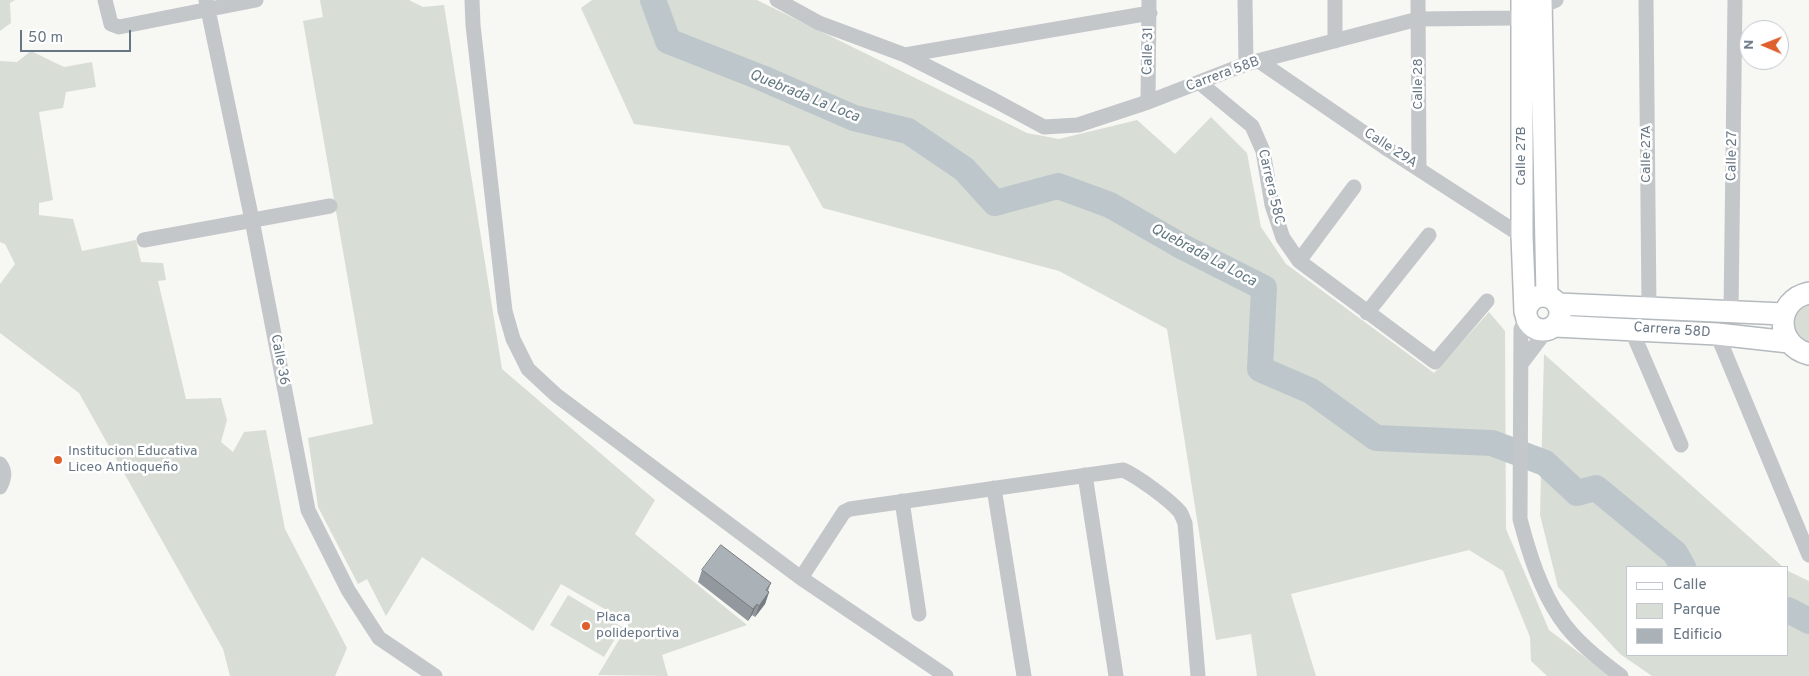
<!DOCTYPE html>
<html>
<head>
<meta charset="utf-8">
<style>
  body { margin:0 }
  #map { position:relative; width:1809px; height:676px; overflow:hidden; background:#f7f7f4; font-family:Overpass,sans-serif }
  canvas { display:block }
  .legend { position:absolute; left:1626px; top:566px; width:162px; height:90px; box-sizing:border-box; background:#fff; border:1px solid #c2c8ce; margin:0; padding:6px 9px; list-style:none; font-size:15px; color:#677684 }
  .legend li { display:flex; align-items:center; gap:10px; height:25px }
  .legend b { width:25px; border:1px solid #c2c8ce }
  .north { position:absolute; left:1739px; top:20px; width:50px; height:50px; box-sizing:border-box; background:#fff; border:1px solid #c2c8ce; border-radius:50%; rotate:271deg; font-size:14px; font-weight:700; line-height:20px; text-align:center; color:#677684 }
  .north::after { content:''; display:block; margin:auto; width:18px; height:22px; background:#de602d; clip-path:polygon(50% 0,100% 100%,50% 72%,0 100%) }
  .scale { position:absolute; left:20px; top:30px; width:111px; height:22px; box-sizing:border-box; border:2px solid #677684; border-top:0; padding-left:6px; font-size:15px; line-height:18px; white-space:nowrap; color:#677684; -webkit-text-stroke:4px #fff; paint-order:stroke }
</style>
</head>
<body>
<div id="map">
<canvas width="1809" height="676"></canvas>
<ul class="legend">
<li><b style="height:6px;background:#fff"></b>Calle</li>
<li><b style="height:14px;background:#d8ded5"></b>Parque</li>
<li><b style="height:14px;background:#aab1b7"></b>Edificio</li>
</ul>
<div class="north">N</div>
<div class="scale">50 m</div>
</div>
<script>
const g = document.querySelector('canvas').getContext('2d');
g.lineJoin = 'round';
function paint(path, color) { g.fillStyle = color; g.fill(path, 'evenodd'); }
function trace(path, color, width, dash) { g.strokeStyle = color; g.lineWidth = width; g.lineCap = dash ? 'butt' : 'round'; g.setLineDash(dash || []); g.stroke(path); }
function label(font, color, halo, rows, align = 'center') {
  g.font = font + ' Overpass,sans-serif'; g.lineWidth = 5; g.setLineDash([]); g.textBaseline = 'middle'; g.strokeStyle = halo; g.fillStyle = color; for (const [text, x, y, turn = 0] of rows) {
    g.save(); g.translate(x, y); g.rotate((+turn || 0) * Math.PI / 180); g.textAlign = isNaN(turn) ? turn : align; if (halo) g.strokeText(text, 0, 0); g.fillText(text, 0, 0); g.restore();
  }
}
const green = new Path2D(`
  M0,0h15l-5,3 1,20 -11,8z
  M320,0h89l14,7 21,-2 58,364 153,131 -20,34 112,91 -85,30 6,21 -70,-1 31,-52 -68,-39 -28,47 -111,-74 -36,59 -19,-37 -9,5 -40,-77 -10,-69 65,-14 -70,-403 20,-4z
  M592,0h165l270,133 32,6 78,-19 38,34 36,-37 36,36 14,74 25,37 148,109 55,-61 16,19 1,198 43,101 61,46h-63l-16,-15 -1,-24 -27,-66 -34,-21 -178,44 25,82h-59l-6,-42 -35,6 -49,-311 -108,-58 -236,-63 -34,-62 -155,-22 -53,-116z
  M31,51l33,16 28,-5 4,25 -30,5 -3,16 -24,4 14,88 -14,3v12l34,4 9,32 54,-11 5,22 22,1 3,17 -8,1 28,118 35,-1 6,22 -6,22 12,10 11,-20 22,-2 19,99 62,119 -12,28h-105l-7,-27 -144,-256 -79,-60v-49l15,-20 -10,-20 -5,-2v-181l17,1z
  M1809,301v45l-16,-11v-22z
  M1544,354l239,213h-155v88h160v-84l21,10v95h-157l-32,-22 -62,-67 -18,-72z
  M568,595l54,32 -18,30 -54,-32z`);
const river = new Path2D(`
  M653,0l15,41 94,37 92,40 54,13 56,38 31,34 63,-17 52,19 73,42 81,41 -4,81 51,22 65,47 116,5 53,20 32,30 19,-5 79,65 8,14
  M1788,610l21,11`);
const minor = new Path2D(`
  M105,0l6,24 8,3 137,-27
  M206,0l46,220 56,290 40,80 31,48 56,38
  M472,0l1,25 32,286 8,28 15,30 28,26 245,183 145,98
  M777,0l42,23 86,32 89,45 50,27 34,-2 70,-23 98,-38 172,-45 96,-1 42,-18
  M1245,0l1,64
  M1335,0v41
  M1418,0l1,169
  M1646,0l3,307
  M905,55l245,-42
  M1259,61l130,89 133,86
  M1200,83l52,43 11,25 9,54 11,33 16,23 136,101 52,-61
  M1148,102l1,-102
  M144,240l186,-34
  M1299,261l55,-74
  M1731,311l4,-311
  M1367,313l62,-78
  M1526,318l-5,11 -1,190c9,34 20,70 40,99 15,23 40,42 61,58
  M1631,329l50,116
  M1717,334l92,221
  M1521,364l25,-33
  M0,464c6,8 4,15 0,23
  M1085,475l31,201
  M994,488l30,188
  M902,501l17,113
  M801,578l43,-66 6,-3 273,-39c14,6 47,30 57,42 2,3 3,7 5,11l13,153`);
const secondary = new Path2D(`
  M1522,0v236l3,76
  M1541,0l6,296
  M1809,293c-35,7 -34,53 0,61
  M1526 313a17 17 0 1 1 34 0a17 17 0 1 1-34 0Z
  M1558,304l226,10
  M1555,326l162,8 72,8`);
const wall = new Path2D(`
  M702,570l69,13 -3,8 1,1 -4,12 -10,13 -3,-2 -4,6 -50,-39z`);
const shadedWall = new Path2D(`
  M769,592l-4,12 -10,13 4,-11z
  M757,604l-5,11 -4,6 5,-12z`);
const building = new Path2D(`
  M721,545l50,38 -5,7 3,2 -10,14 -2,-2 -4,5 -51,-39z`);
const markers = [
  [58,460,5,"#de602d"],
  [586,626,5,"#de602d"]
];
const streetNames = [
  ["Calle 31",1149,51,-89],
  ["Carrera 58B",1223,75,-20],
  ["Calle 28",1419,84,-90],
  ["Calle 29A",1390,149,33],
  ["Calle 27A",1647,154,-90],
  ["Calle 27B",1522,156,-90],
  ["Calle 27",1733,156,-89],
  ["Carrera 58C",1270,187,77],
  ["Carrera 58D",1672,331,4],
  ["Calle 36",279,360,79]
];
const poiNames = [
  ["Institucion Educativa",68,452],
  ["Liceo Antioqueño",68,468],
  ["Placa",596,618],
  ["polideportiva",596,634]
];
const waterNames = [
  ["Quebrada La Loca",804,97,22],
  ["Quebrada La Loca",1203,256,28]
];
paint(green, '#d8ded5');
trace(river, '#bdc6cb', 26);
trace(secondary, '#b5babe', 24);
trace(minor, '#c3c7ca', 15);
trace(secondary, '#fff', 21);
paint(wall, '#92989d');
paint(shadedWall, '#777c80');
paint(building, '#aab1b7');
trace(building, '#777c80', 1);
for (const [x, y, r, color] of markers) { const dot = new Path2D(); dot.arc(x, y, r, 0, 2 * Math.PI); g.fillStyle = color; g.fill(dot); trace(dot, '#fff', 2); }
label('14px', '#677684', '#fff', streetNames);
label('14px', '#677684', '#fff', poiNames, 'left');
label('italic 15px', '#637780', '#fff', waterNames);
</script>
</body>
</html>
